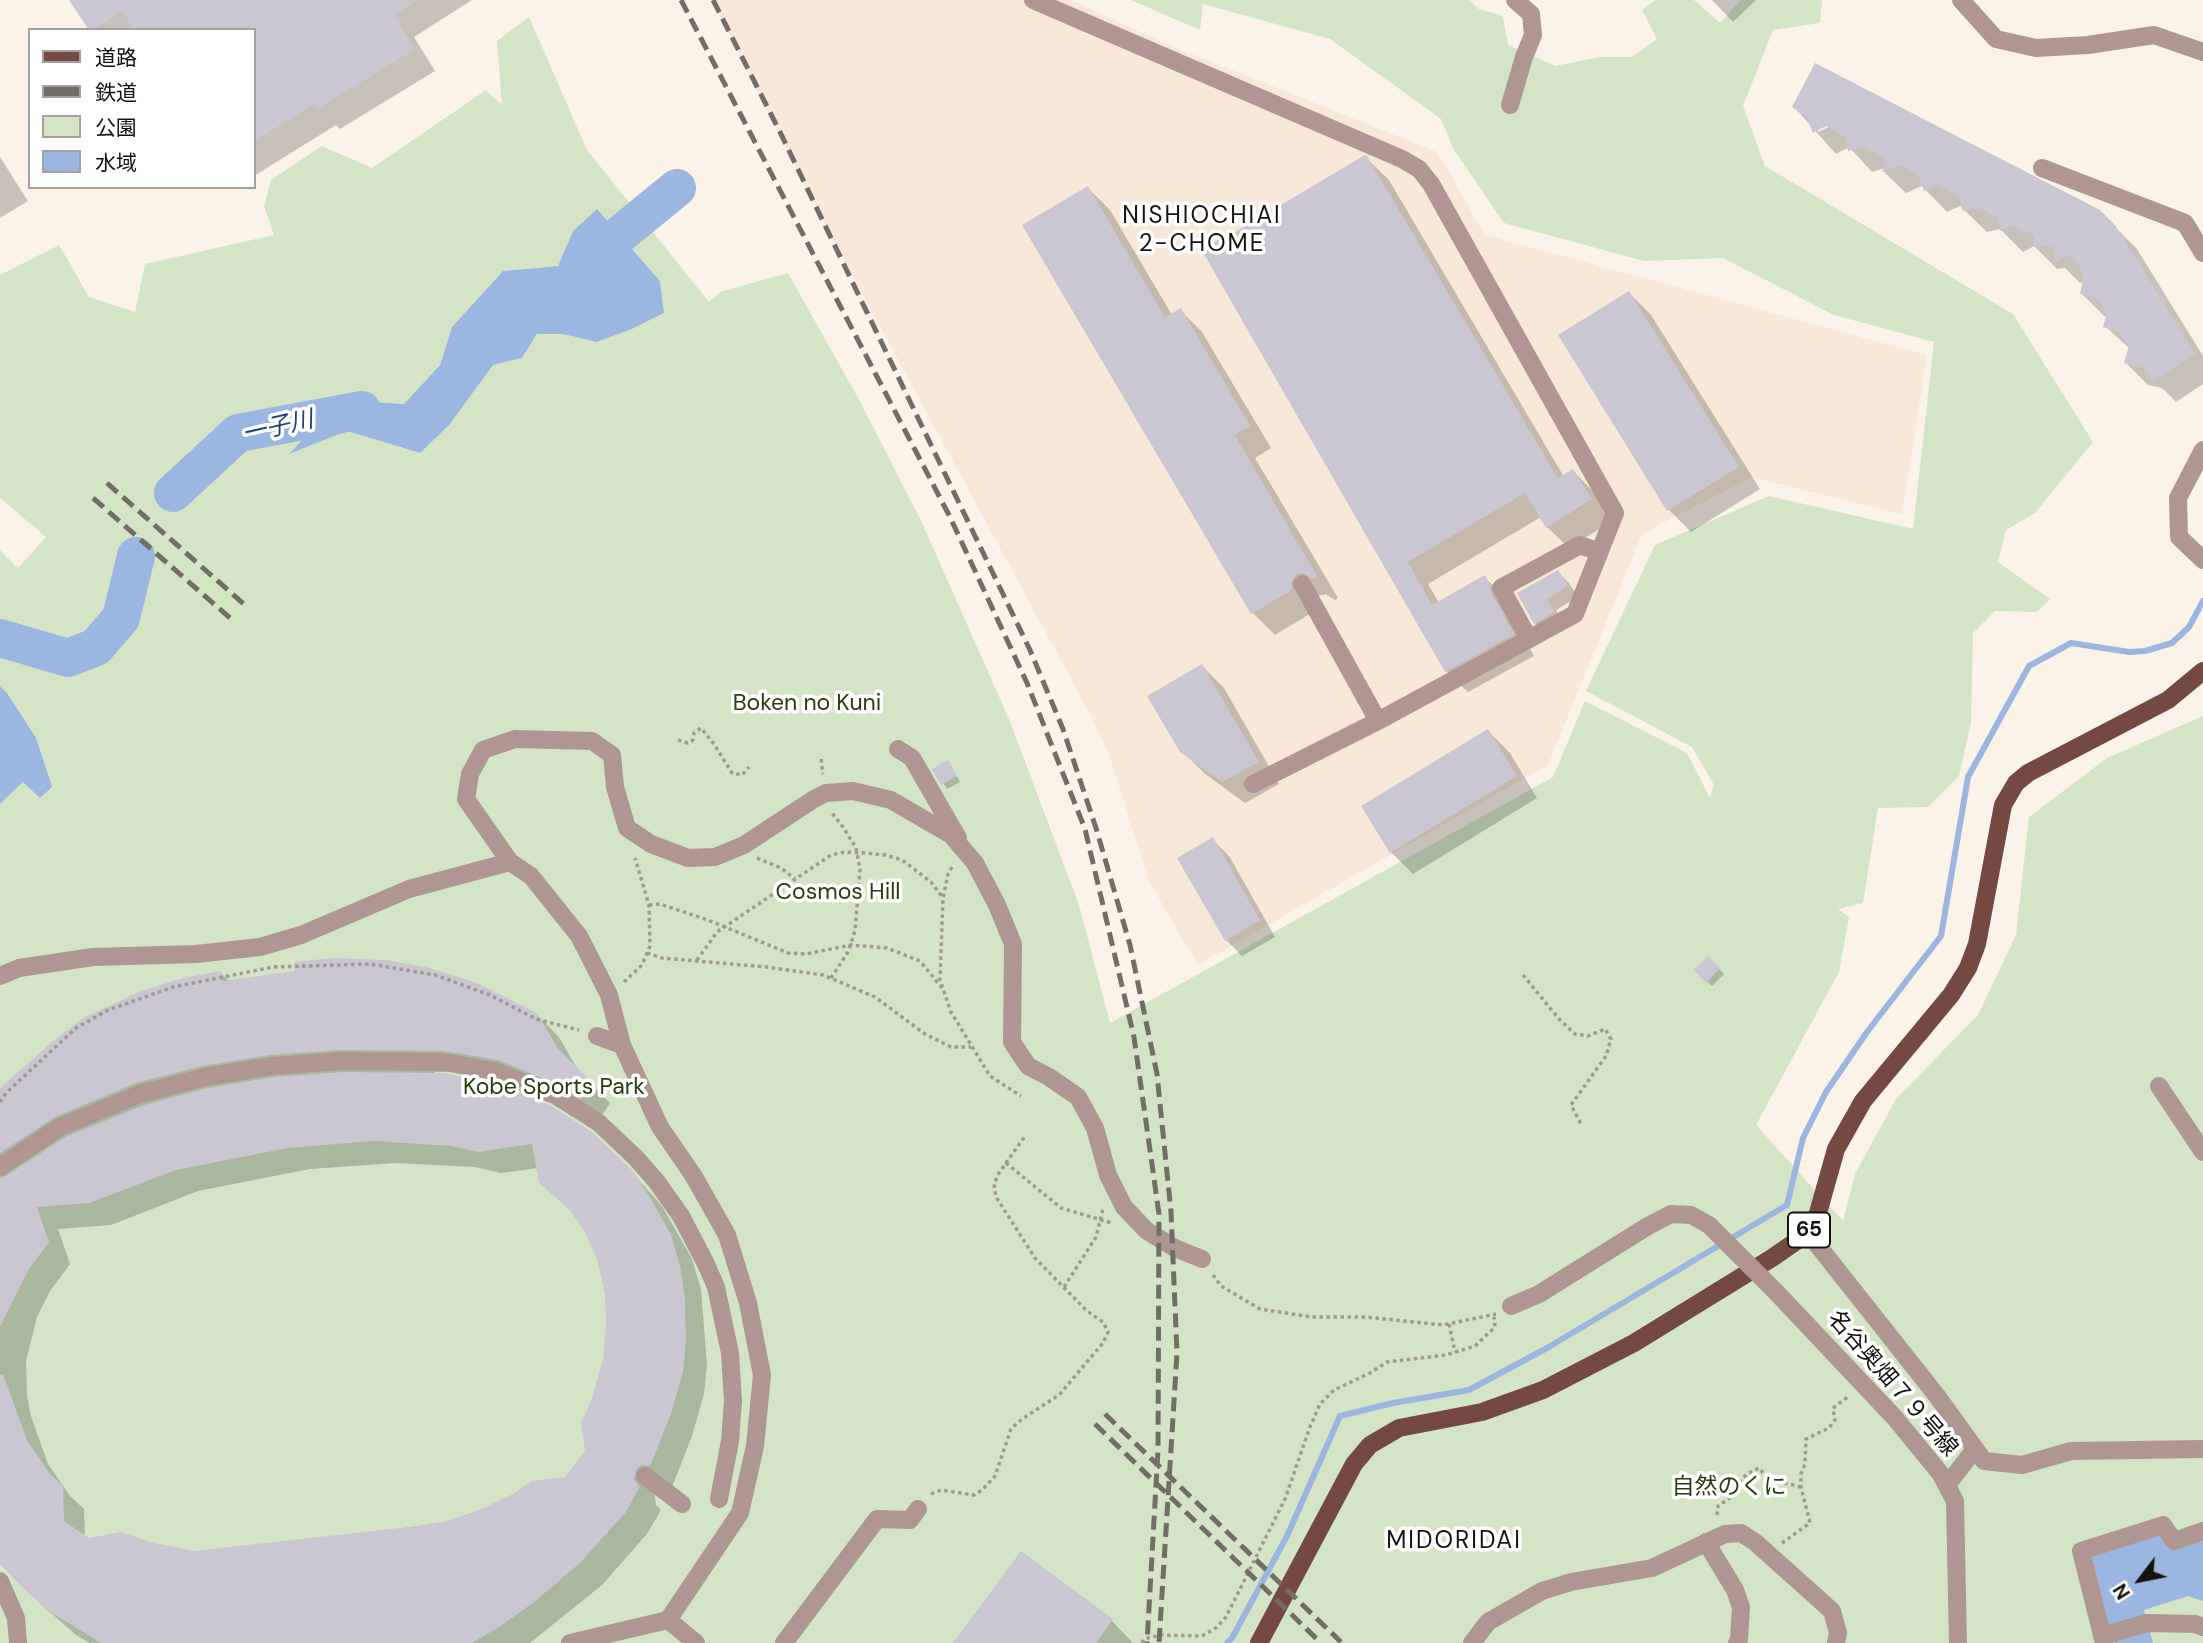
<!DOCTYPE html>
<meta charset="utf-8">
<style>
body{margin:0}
#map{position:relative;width:2203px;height:1643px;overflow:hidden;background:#fbf2e8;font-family:"DM Sans","Noto Sans JP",sans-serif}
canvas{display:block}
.legend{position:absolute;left:28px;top:28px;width:228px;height:161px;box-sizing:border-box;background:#fff;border:2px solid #a2a19f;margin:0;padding:9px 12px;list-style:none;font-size:21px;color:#16130f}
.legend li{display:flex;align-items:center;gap:14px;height:35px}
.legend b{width:35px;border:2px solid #a2a19f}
.north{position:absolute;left:2105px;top:1545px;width:70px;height:70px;-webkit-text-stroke:5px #fff;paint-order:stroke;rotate:238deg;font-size:19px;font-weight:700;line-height:28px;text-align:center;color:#16130f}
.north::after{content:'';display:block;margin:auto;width:24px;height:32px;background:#16130f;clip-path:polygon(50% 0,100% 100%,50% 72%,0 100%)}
</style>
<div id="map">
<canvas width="2203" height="1643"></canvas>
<ul class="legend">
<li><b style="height:9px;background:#734941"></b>道路</li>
<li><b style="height:9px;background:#736d67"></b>鉄道</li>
<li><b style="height:19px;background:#d4e5c6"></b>公園</li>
<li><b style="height:19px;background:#9ab6e1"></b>水域</li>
</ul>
<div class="north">N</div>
</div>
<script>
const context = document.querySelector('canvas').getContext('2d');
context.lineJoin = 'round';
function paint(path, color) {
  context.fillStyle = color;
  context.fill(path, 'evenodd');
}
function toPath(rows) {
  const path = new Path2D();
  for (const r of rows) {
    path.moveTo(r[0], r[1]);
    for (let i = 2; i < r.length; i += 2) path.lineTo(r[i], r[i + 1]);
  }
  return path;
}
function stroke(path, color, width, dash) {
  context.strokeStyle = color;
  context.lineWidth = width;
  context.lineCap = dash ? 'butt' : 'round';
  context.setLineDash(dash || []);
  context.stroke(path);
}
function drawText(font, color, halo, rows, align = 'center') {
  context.font = font + ' "DM Sans","Noto Sans JP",sans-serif';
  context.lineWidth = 7;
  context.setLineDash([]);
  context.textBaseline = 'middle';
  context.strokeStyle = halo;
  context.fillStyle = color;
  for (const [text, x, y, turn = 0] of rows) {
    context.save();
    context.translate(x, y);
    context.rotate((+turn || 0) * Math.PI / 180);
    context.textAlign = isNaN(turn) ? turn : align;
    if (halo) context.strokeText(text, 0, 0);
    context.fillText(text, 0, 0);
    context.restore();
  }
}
const built = toPath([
 [712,0,1071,0,1162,42,1437,152,1485,235,1927,355,1902,514,1752,477,1642,534,1548,765,1198,965,1149,881,1108,751,1090,714,818,212]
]);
const green = toPath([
 [1131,0,1469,0,1479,9,1503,16,1508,45,1555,66,1600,57,1632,57,1657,39,1642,10,1656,0,1694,0,1720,23,1741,0,1822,0,1820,23,1773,30,1743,106,1765,166,2013,314,2093,442,2035,513,2006,530,1998,562,2050,599,2037,612,1995,611,1973,633,1971,723,1959,776,1928,807,1878,808,1863,903,1838,909,1849,917,1839,972,1756,1125,1843,1221,1855,1174,1896,1099,1978,1015,2016,935,2029,817,2107,758,2203,716,2203,1643,0,1643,0,804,23,782,7,693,0,686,0,550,18,568,46,537,0,498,0,275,59,245,89,297,135,312,145,264,274,235,264,206,271,180,322,146,372,168,486,90,502,105,497,41,529,17,587,150,709,302,720,292,788,273,862,405,923,525,1009,719,1079,905,1110,1023,1553,777,1585,701,1687,753,1710,798,1714,785,1692,747,1586,691,1655,545,1769,496,1913,529,1934,342,1834,315,1723,258,1644,261,1504,223,1454,150,1441,119,1330,39,1203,4,1200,30],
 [597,209,660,281,664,313,632,329,597,342,563,334,537,334,522,358,493,365,420,453,347,431,291,453,372,402,404,404,440,365,452,327,503,271,558,266,573,231]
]);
const water = toPath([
 [597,209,660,281,664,313,632,329,597,342,563,334,537,334,522,358,493,365,449,425,420,453,347,431,289,454,332,409,372,402,404,404,440,365,452,327,503,271,558,266,573,231],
 [0,686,7,693,36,738,52,787,40,798,23,782,0,804],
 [2161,1531,2203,1537,2203,1601,2188,1596,2144,1610,2153,1643,2112,1643,2089,1555]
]);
const shadow = toPath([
 [82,0,472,0,414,37,435,71,340,129,336,125,254,176,254,82,257,80,254,75,254,30,91,30],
 [1712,0,1756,0,1733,22],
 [1794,107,2099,211,2137,249,2203,356,2203,384,2176,402,2162,388,2148,385,2126,363,2130,349,2105,326,2108,317,2104,316,2082,294,2084,281,2080,283,2065,268,2057,269,2034,246,2023,252,2000,229,1987,232,1960,206,1947,212,1922,186,1906,193,1884,172,1885,168,1872,172,1849,147,1836,154],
 [1835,124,1818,132,1818,128],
 [0,157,28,201,0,218],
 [1366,158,1389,180,1564,477,1573,471,1595,493,1612,521,1569,548,1547,527,1541,517,1428,584,1439,603,1484,577,1506,598,1512,617,1534,656,1468,692,1446,671,1222,241],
 [1088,188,1110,210,1172,315,1180,310,1202,332,1271,448,1255,458,1338,598,1335,600,1326,594,1318,596,1313,612,1275,635,1253,613,1025,225],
 [1629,293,1651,315,1760,489,1691,532,1669,510,1560,336],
 [1558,572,1569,583,1578,597,1556,610,1564,623,1546,633,1535,623],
 [1202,666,1224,688,1279,784,1245,803,1204,773,1181,750],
 [1488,731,1510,753,1537,798,1413,874,1391,852],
 [952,767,960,782,947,789,934,770],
 [1212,839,1229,856,1275,937,1242,956,1226,940],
 [1708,958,1724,974,1712,986,1696,970],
 [221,973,229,981,536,1014,559,1037,579,1072,610,1103,601,1117,583,1106,467,1072,435,1072,434,1074,627,1167,662,1206,692,1259,701,1289,707,1365,704,1394,692,1436,672,1487,662,1487,655,1496,656,1505,661,1510,647,1534,602,1585,530,1643,90,1643,76,1635,43,1606,0,1561,0,1093],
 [396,1163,475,1167,501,1173,538,1168,541,1182,575,1215,586,1232,599,1258,607,1294,607,1344,587,1451,566,1478,447,1522,322,1540,194,1552,153,1545,89,1540,85,1537,84,1509,70,1496,48,1464,31,1416,27,1396,26,1361,37,1317,50,1291,70,1264,58,1229,111,1225,198,1191,310,1169],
 [1021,1553,1112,1621,1133,1643,955,1643]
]);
const stream = toPath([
 [1227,1643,1232,1638,1287,1536,1340,1416,1393,1403,1469,1390,1547,1348,1787,1205,1803,1138,1826,1092,1867,1032,1941,936,1968,777,2029,666,2071,643,2129,652,2145,651,2172,643,2189,627,2203,601]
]);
const river = toPath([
 [607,245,677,188],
 [173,493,238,433,362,410],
 [0,638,68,658,96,647,121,618,136,556]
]);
const building = toPath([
 [69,0,417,0,394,15,415,49,317,109,315,104,254,141,254,30,134,30,123,11,93,30,89,30],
 [1815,63,2100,210,2115,225,2195,354,2153,381,2144,368,2124,363,2129,346,2120,333,2103,327,2107,313,2098,298,2080,294,2084,275,2072,254,2056,262,2053,246,2034,247,2034,235,2012,225,2000,231,1998,218,1980,208,1963,211,1959,196,1937,185,1924,191,1919,175,1899,165,1882,172,1885,158,1864,147,1848,151,1844,136,1826,126,1813,133,1806,116,1792,107],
 [1365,155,1367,156,1558,478,1573,469,1592,499,1546,528,1525,493,1408,562,1432,605,1485,575,1490,585,1491,593,1514,634,1445,672,1201,249,1221,238,1222,240],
 [1088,186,1165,317,1181,308,1250,426,1235,435,1317,576,1312,579,1303,573,1296,574,1291,583,1292,590,1251,614,1022,225],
 [1629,291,1739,467,1667,511,1558,335],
 [1558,570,1568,586,1547,599,1555,612,1534,624,1517,593],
 [1202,664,1259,762,1222,782,1180,752,1147,696],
 [1488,729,1517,776,1390,853,1361,806],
 [948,760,957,776,941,785,932,769],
 [1213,837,1260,920,1225,941,1177,858],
 [1708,956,1720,968,1706,983,1694,970],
 [332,958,387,960,430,968,477,983,537,1013,559,1050,590,1080,579,1097,559,1085,498,1060,444,1051,342,1050,270,1055,202,1066,136,1083,55,1117,0,1153,0,1088,52,1042,83,1018,141,991,183,978,221,971,222,981,295,971,294,962],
 [343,1072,443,1073,491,1082,550,1105,592,1132,632,1170,651,1199,671,1235,680,1266,685,1299,686,1342,683,1372,671,1414,655,1454,650,1466,641,1465,636,1470,634,1480,640,1486,626,1512,580,1563,533,1603,499,1627,472,1643,101,1643,52,1613,27,1592,0,1564,0,1375,3,1374,27,1440,50,1474,63,1486,64,1521,89,1538,121,1532,154,1543,194,1551,418,1526,447,1521,477,1511,513,1494,532,1481,565,1477,585,1451,581,1423,591,1401,603,1360,606,1325,605,1294,597,1259,585,1232,569,1209,539,1183,532,1144,478,1152,451,1146,373,1141,288,1148,176,1170,89,1203,37,1207,49,1242,29,1269,0,1327,0,1178,6,1176,65,1137,144,1105,207,1088,273,1077],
 [1021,1551,1113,1619,1096,1643,953,1643]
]);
const path = toPath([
 [678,740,688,743,693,740,694,733,701,728,714,744,732,773,742,775,749,767],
 [821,759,823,774],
 [757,858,781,868,795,879],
 [952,867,948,874,943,898,940,980,951,1012,990,1076,1021,1096],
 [649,905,660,904,708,920,788,953,806,954,851,945,887,948,920,961,942,988],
 [647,953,662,958,767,967,823,975,875,997,925,1034,951,1047,971,1047],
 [697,960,717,932,831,855,845,852,866,853,885,855,902,860,931,882,943,898],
 [1523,975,1559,1019,1575,1034,1588,1036,1605,1029,1611,1039,1606,1056,1571,1105,1582,1126],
 [831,978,848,952,855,931,860,869,856,848,843,827,832,813],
 [624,982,642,965,650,946,649,905,635,858],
 [0,1102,6,1093,76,1028,108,1010,173,987,273,967,370,964,435,975,490,995,536,1019,579,1030],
 [1006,1163,1061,1208,1112,1223],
 [1213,1275,1221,1286,1260,1309,1312,1317,1365,1317,1443,1325,1496,1314],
 [1064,1287,1096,1237,1103,1209],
 [1449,1324,1455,1352],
 [931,1494,941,1490,974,1495,982,1490,995,1476,1011,1429,1022,1419,1059,1395,1103,1343,1108,1332,1103,1322,1087,1311,1035,1258,996,1197,994,1184,999,1173,1025,1136],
 [1717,1515,1718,1506,1734,1495,1739,1482,1747,1474,1759,1468,1768,1479,1801,1487],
 [1782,1543,1810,1523,1801,1487,1801,1474,1805,1464,1806,1439,1829,1428,1835,1420,1833,1408,1849,1396],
 [1142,1643,1144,1639,1160,1635,1202,1636,1216,1628,1226,1617,1285,1499,1310,1427,1320,1404,1334,1390,1370,1373,1387,1362,1446,1355,1475,1346,1495,1327,1494,1317]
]);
const minor = toPath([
 [1033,0,1402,159,1419,169,1431,184,1615,513,1575,614,1378,721,1302,584],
 [1961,0,1996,39,2036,48,2088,45,2154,35,2203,52],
 [1510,105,1524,57,1533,35,1531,14,1515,0],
 [2042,168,2185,223,2203,253],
 [2203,450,2178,498,2179,537,2203,560],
 [1529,639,1501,588,1580,545,1599,552],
 [898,749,912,758,958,838],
 [1253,784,1378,721],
 [0,976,19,968,93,957,196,954,260,947,301,935,409,889,510,862],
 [597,1036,622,1045],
 [2159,1086,2203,1152],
 [0,1167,60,1127,140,1094,205,1077,272,1066,343,1061,444,1062,494,1071,555,1095,599,1123,636,1158,657,1182,681,1216,706,1264,716,1287,730,1353,733,1401,730,1441,719,1499],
 [1808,1233,1937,1396,1984,1461,2022,1465,2071,1451,2203,1449],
 [1776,1292,1895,1418,1940,1473,1955,1501,1958,1643],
 [1511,1306,1539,1294,1648,1226,1671,1214,1691,1215,1709,1225],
 [645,1476,682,1504],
 [1947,1485,1975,1449],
 [1706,1542,1735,1590,1741,1607,1739,1640,1737,1643],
 [0,1581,16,1618,18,1643],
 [2102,1636,2147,1623,2195,1624,2203,1627],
 [570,1643,668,1620],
 [696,1643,668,1620,740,1513,755,1446,762,1375,748,1303,727,1235,693,1175,660,1127,622,1045,609,995,579,936,531,876,510,862,466,799,470,774,483,750,515,739,592,741,612,755,615,787,627,828,651,844,688,858,715,857,744,845,814,799,826,793,853,791,891,800,951,835,975,863,997,905,1013,944,1012,1042,1028,1066,1049,1077,1078,1097,1095,1128,1108,1175,1124,1207,1147,1231,1175,1248,1202,1259],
 [784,1643,877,1519,910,1520,918,1509],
 [1472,1643,1488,1622,1542,1591,1571,1582,1652,1568,1725,1534,1741,1533,1755,1542,1832,1611,1838,1633,1836,1643],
 [2104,1643,2081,1551,2163,1525,2174,1541,2203,1531]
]);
const major = toPath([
 [1259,1643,1354,1464,1370,1445,1399,1428,1482,1412,1543,1390,1634,1343,1772,1258,1808,1233,1818,1213,1836,1149,1863,1101,1951,995,1968,968,1977,944,2003,805,2016,783,2028,773,2168,700,2203,671]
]);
const rail = toPath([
 [681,0,950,517,1027,683,1085,829,1134,1037,1159,1214,1158,1450,1147,1643],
 [713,0,779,130,1030,650,1063,729,1096,828,1130,945,1157,1074,1171,1212,1177,1353,1159,1643],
 [107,483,246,606],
 [93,498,230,618],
 [1105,1414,1341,1642],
 [1095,1424,1321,1643]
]);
const minorBridge = toPath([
 [1709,1225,1776,1292]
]);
const shields = [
 [1809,1230,42]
];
const shieldNames = [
 ["65",1809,1230]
];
const parkNames = [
 ["Boken no Kuni",807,704],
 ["Cosmos Hill",838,893],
 ["Kobe Sports Park",554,1088],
 ["自然のくに",1729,1488]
];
const streetNames = [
 ["名谷奥畑７９号線",1892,1384,49]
];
const neighbourhoodNames = [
 ["NISHIOCHIAI",1202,217],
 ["2-CHOME",1202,245],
 ["MIDORIDAI",1454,1542]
];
const waterNames = [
 ["一子川",278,428,-13]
];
paint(built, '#f7e8d8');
paint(green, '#d4e5c6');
paint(water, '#9ab6e1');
paint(shadow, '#0003');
stroke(stream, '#9ab6e1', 6);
stroke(river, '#9ab6e1', 38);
paint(building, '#cac6d2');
stroke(path, '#a09991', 3.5, [3.5, 3.5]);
stroke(minor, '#af9691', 18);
stroke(major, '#734941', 18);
stroke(rail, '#736d67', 5, [14, 7]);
stroke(minorBridge, '#af9691', 18);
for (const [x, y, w] of shields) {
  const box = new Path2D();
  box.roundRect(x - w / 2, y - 17.5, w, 35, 5);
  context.fillStyle = '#fff';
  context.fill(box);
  stroke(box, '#16130f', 2);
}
drawText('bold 21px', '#16130f', null, shieldNames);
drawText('23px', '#273e0b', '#fff', parkNames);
drawText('23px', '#16130f', '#fff', streetNames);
context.letterSpacing = '2px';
drawText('24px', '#16130f', '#fff', neighbourhoodNames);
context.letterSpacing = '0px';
drawText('italic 24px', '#22447a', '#fff', waterNames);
</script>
